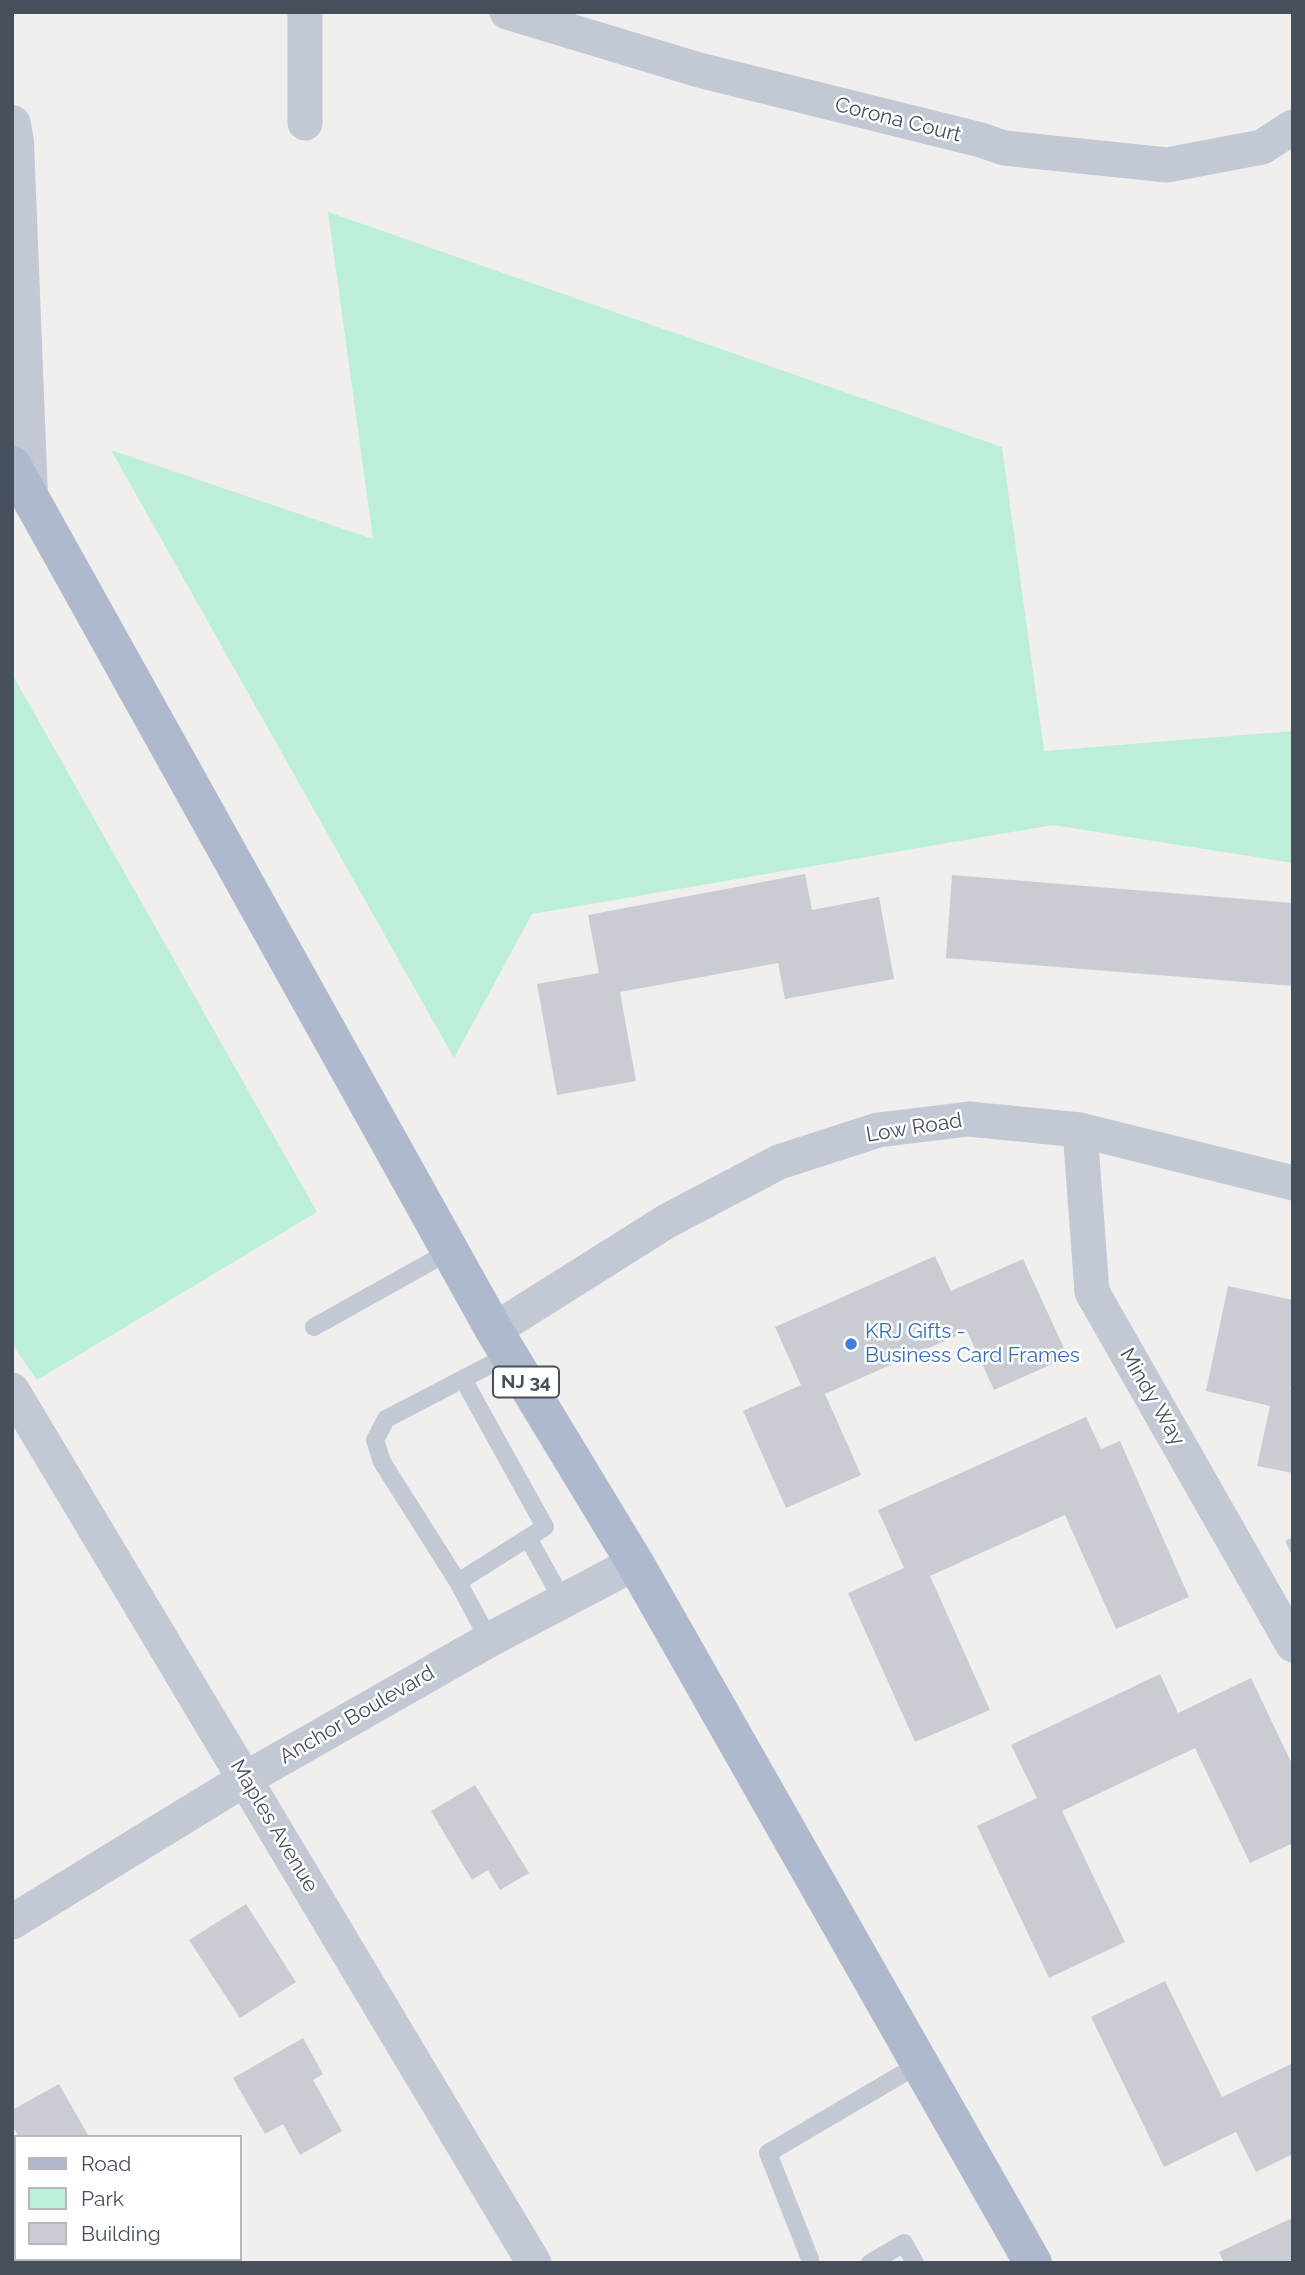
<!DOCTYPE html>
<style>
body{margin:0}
#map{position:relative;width:1305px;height:2275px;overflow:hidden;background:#f1efee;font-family:Raleway,sans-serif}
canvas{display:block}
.frame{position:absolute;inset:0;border:14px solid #464f5c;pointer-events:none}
.legend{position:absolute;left:14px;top:2135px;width:228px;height:126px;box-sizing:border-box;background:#fff;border:2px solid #b5b9be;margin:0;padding:9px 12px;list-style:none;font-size:21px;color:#464f5c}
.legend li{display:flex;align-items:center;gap:14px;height:35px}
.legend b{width:35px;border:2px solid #b5b9be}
</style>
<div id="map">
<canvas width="1305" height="2275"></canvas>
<div class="frame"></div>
<ul class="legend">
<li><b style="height:9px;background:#aeb9ce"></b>Road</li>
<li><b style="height:19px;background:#bcefd7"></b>Park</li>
<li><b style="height:19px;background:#caccd4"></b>Building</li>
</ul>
</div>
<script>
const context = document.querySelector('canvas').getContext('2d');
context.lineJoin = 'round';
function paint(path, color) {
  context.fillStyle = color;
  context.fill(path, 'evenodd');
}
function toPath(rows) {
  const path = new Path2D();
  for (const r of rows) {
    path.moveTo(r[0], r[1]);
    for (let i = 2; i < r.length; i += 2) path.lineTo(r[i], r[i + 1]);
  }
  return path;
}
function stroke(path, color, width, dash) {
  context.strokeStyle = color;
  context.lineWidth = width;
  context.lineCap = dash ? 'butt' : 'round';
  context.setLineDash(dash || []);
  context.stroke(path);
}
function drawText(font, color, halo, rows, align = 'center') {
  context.font = font + ' Raleway,sans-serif';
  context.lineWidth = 5;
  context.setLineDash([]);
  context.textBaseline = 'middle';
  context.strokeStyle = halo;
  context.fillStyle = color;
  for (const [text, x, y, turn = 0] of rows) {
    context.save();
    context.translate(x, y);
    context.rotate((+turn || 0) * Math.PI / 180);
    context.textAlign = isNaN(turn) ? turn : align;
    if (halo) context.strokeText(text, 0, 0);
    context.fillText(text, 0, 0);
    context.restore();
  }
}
const green = toPath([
 [328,212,1002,447,1044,751,1293,731,1293,863,1053,825,532,914,454,1058,111,450,373,539],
 [12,674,317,1212,37,1380,12,1344]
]);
const building = toPath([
 [805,874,812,910,879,897,894,979,785,999,778,963,620,992,636,1081,557,1095,537,984,599,973,588,915],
 [952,875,1293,903,1293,986,946,958],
 [935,1256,951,1291,1023,1259,1068,1357,994,1390,967,1331,825,1394,861,1475,786,1508,743,1411,801,1385,775,1327],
 [1228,1286,1293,1300,1293,1378,1290,1389,1293,1390,1293,1473,1257,1466,1270,1406,1206,1391],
 [1086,1417,1101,1449,1120,1441,1189,1597,1116,1629,1065,1515,930,1576,990,1710,915,1742,848,1593,904,1568,878,1510],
 [1293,1537,1293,1557,1285,1541],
 [1160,1674,1178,1713,1251,1678,1293,1766,1293,1843,1250,1863,1195,1748,1062,1811,1125,1942,1049,1978,977,1826,1037,1798,1011,1745],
 [475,1785,529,1873,500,1890,488,1870,472,1880,431,1811],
 [246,1904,296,1982,240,2018,189,1940],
 [1165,1981,1222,2097,1293,2063,1293,2154,1256,2172,1236,2132,1164,2167,1091,2017],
 [303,2038,323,2074,313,2080,342,2131,300,2155,283,2124,265,2134,233,2078],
 [59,2084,89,2137,19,2137,12,2125,12,2110],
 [1290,2219,1293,2224,1293,2263,1224,2263,1219,2252]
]);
const service = toPath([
 [314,1327,450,1251],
 [528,1538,563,1601],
 [458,1582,545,1527,463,1379],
 [489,1640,458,1582,382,1462,375,1440,386,1419,509,1355],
 [810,2259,768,2153,921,2063],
 [870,2263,904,2243,915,2263]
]);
const minor = toPath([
 [305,12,305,123],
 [507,12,699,70,981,140,1004,148,1167,165,1262,147,1293,127],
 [1080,1130,1092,1292,1293,1645],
 [494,1330,667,1221,779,1162,878,1130,969,1119,1080,1130,1293,1183],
 [12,1390,534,2263],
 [12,1922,245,1779,489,1640,635,1563]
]);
const tertiary = toPath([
 [12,124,15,142,29,496]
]);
const primary = toPath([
 [12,465,494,1330,635,1563,1033,2263]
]);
const markers = [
 [851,1344,7,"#3f7fe0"]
];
const shields = [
 [526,1382,66]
];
const shieldNames = [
 ["NJ 34",526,1382]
];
const streetNames = [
 ["Corona Court",898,120,14],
 ["Low Road",914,1128,-9],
 ["Mindy Way",1152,1397,60],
 ["Anchor Boulevard",357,1715,-30],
 ["Maples Avenue",274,1826,59]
];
const shopNames = [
 ["KRJ Gifts -",865,1332],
 ["Business Card Frames",865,1356]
];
paint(green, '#bcefd7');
paint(building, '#caccd4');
stroke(service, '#c2c8d4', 18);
stroke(minor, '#c2c8d4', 35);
stroke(tertiary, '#c2c8d4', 38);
stroke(primary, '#aeb9ce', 38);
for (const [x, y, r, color] of markers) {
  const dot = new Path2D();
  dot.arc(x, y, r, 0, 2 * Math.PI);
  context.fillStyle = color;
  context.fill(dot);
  stroke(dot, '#fff', 2.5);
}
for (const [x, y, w] of shields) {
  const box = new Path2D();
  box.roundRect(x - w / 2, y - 15.5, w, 31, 5);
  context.fillStyle = '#fff';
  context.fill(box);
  stroke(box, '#464f5c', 2);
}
drawText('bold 19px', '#464f5c', null, shieldNames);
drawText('21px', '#464f5c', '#fff', streetNames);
drawText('21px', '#366cbe', '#fff', shopNames, 'left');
</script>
